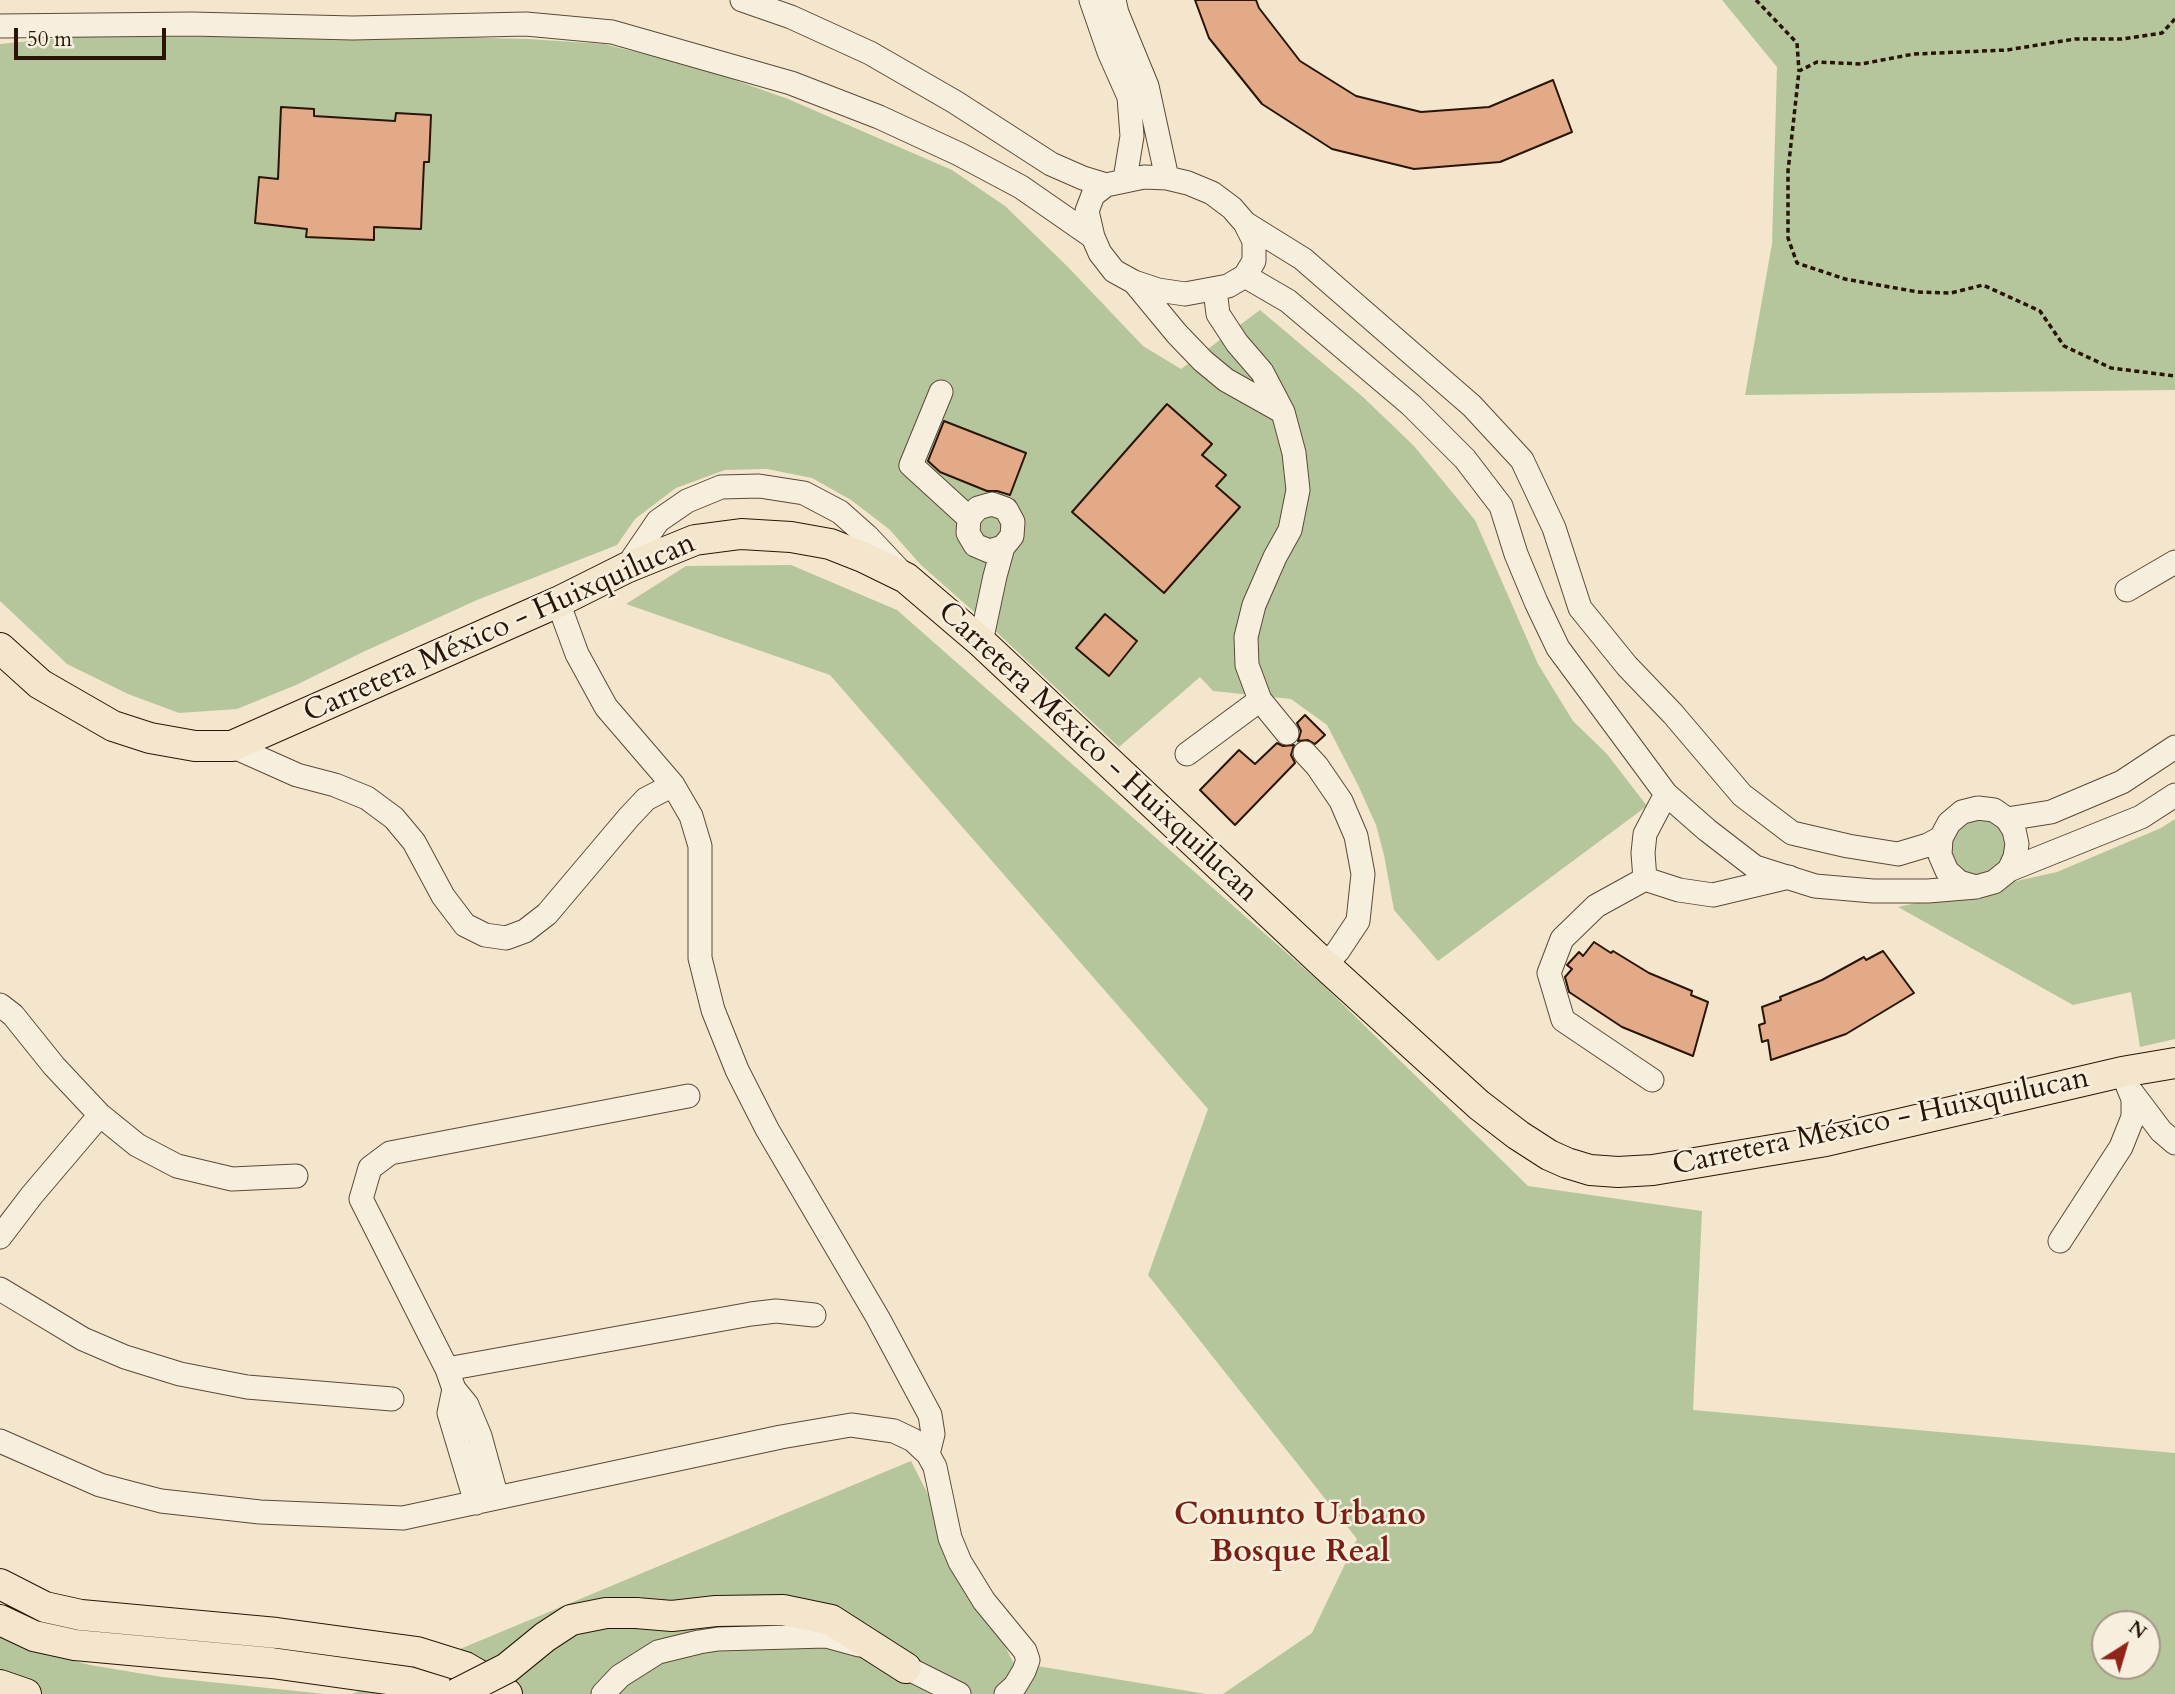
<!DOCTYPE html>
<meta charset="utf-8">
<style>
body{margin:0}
#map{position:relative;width:2175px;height:1694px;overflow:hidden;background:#f3e6cc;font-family:Cardo,serif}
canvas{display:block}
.north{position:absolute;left:2091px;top:1610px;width:70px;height:70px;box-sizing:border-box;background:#f7efde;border:2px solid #a59788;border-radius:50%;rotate:37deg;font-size:19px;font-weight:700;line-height:28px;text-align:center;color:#291407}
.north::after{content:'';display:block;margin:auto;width:24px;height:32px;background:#8f2418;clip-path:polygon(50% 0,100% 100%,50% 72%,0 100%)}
.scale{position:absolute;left:14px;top:28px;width:152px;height:32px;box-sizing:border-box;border:4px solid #291407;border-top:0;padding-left:9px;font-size:21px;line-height:24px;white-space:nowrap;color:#291407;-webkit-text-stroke:5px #f7efde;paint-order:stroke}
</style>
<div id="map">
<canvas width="2175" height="1694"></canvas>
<div class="north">N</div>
<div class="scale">50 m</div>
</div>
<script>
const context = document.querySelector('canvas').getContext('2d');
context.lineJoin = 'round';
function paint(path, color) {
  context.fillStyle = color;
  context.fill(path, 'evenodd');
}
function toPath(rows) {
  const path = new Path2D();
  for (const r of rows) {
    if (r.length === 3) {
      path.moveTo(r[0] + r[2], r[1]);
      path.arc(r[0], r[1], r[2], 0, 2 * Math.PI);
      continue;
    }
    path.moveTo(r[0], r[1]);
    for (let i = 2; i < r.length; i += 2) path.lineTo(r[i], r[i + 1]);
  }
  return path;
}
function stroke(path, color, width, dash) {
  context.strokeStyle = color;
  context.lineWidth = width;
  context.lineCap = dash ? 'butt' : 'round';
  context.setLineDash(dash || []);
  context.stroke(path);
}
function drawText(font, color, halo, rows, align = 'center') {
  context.font = font + ' Cardo,serif';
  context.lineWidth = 5;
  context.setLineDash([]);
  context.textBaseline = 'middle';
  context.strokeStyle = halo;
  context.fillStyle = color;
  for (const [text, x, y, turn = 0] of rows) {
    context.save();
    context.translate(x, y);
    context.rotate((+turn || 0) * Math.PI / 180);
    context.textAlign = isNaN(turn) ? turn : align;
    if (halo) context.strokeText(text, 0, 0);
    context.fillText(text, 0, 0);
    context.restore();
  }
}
const green = toPath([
 [1722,0,2175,0,2175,390,1745,395,1772,244,1777,67],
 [69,37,453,37,529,39,604,44,704,69,788,99,952,170,1005,206,1067,266,1143,346,1181,369,1260,310,1363,397,1414,446,1475,520,1538,664,1573,721,1607,754,1647,806,1438,961,1394,910,1384,855,1376,825,1358,785,1327,725,1291,699,1213,691,1200,677,1119,747,990,626,921,565,889,529,851,500,812,478,767,469,725,470,676,488,635,519,617,545,477,600,363,652,296,685,237,709,179,713,128,694,67,664,0,601,0,44],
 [791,565,897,610,1322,984,1528,1186,1702,1211,1693,1410,2175,1453,2175,1694,1223,1694,1312,1633,1357,1539,1148,1275,1208,1109,830,675,626,604,686,566],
 [2105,1624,2147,1624,2147,1666,2105,1666],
 [1978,847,29],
 [2175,819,2175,1039,2140,1047,2131,992,2073,1005,1898,907,2057,872,2161,828],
 [911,1461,1013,1662,1206,1694,352,1694],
 [0,1636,27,1648,90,1665,162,1677,325,1694,0,1694]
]);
const building = toPath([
 [1195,0,1256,0,1259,8,1300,61,1356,96,1421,112,1489,107,1553,80,1572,132,1500,162,1414,169,1332,149,1262,104,1209,38,1195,0],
 [281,107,314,109,314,116,395,121,396,113,431,115,429,162,424,162,421,229,374,227,374,240,306,237,307,229,255,223,259,177,278,179,281,107],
 [1167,404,1212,444,1202,455,1226,475,1216,486,1240,507,1164,593,1072,512,1167,404],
 [944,421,1026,453,1010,495,997,491,987,491,940,472,928,461,944,421],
 [1105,614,1137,641,1109,676,1076,648,1105,614],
 [1305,715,1325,735,1315,744,1308,740,1298,741,1301,731,1297,723,1305,715],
 [1277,743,1283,746,1294,745,1291,755,1295,763,1235,825,1200,790,1239,750,1255,764,1277,743],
 [1594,942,1611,953,1613,951,1649,973,1692,991,1691,995,1708,1002,1693,1056,1622,1027,1569,992,1565,977,1572,969,1567,965,1579,952,1583,956,1594,942],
 [1883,951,1914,993,1846,1034,1771,1060,1768,1040,1762,1042,1759,1025,1765,1023,1762,1007,1781,1000,1780,997,1822,980,1864,957,1866,960,1883,951]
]);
const path = toPath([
 [1756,0,1797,43,1799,71],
 [2175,19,2162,33,2122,39,2075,39,2007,50,1914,54,1861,64,1817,62,1799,71,1788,171,1788,238,1797,263,1845,279,1918,292,1951,293,1983,285,2040,311,2064,346,2111,368,2175,376]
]);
const minor = toPath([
 [742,0,791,17,870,53,955,102,1051,164,1083,178,1106,185],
 [1091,0,1109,52,1129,97,1132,136,1125,179],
 [1114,0,1117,13,1147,86,1167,178],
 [0,26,192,24,353,28,526,24,612,32,791,83,879,117,959,154,1021,187,1093,237],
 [1144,177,1167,178,1188,183,1212,193,1232,208,1245,223,1254,241,1254,261,1245,276,1228,286,1185,294,1158,290,1134,282,1114,271,1100,253,1093,237,1087,211,1093,195,1106,185,1144,177],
 [1245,223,1303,259,1472,406,1522,460,1554,528,1580,608,1627,666,1673,714,1742,795,1792,833,1848,846,1898,854,1928,845,1941,838],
 [1245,276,1288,301,1411,405,1465,459,1501,506,1516,554,1536,602,1558,648,1666,794,1707,830,1755,867,1815,886,1873,891,1928,891,1976,887],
 [1134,282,1177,334,1203,361,1226,380,1283,412],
 [1215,290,1218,314,1237,343,1262,372,1283,412,1294,453,1298,490,1290,530,1275,557,1254,605,1246,637,1247,665,1260,700,1287,733],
 [941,392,911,465,969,518],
 [626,568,658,521,687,501,721,487,759,486,804,493,840,512,867,536,899,570],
 [2127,590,2175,562],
 [558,602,577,654,606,707,673,785,691,816,700,846,700,958,713,1010,737,1070,767,1129,878,1318,930,1415,933,1434,928,1454],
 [981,642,995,576,1003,547,1012,536,1013,522,1006,509,992,504,978,508,969,518,968,533,975,545,989,551,1003,547],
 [232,746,297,775,335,785,367,798,394,818,414,842,443,896,465,925,485,935,506,938,525,931,547,914,629,817,646,799,673,785],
 [1305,753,1317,766,1341,801,1356,836,1363,874,1358,921,1338,951,1325,965],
 [1187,754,1260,700],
 [1978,808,1994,810,2007,819,2014,830,2017,844,2015,857,2009,870,1994,882,1976,887,1959,882,1947,871,1940,855,1941,838,1949,823,1962,812,1978,808],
 [2007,819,2051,812,2122,782,2175,747],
 [2009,870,2141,817,2175,795],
 [1645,879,1643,853,1645,834,1666,794],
 [0,1005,13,1015,54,1066,100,1115],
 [1652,1080,1563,1020,1549,973,1562,939,1596,906,1645,879,1679,890,1713,895,1789,877],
 [2130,1090,2161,1131,2175,1143],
 [0,1237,32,1195,100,1115,137,1145,177,1166,232,1179,296,1176],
 [2060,1241,2121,1147,2133,1117,2133,1099,2122,1072],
 [0,1289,83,1339,125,1357,180,1374,247,1387,392,1399],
 [447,1369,751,1314,776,1311,814,1315],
 [454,1389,449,1413,476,1503],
 [0,1441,100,1485,161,1501,260,1512,403,1518,781,1437,851,1425,894,1431,913,1440,928,1454,935,1467,950,1538,960,1562,984,1601,1025,1651,1028,1660,1024,1671,1015,1686,1006,1694],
 [497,1498,480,1436,467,1405,454,1389,447,1369,361,1199,370,1168,390,1153,688,1096],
 [893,1661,959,1694],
 [603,1694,620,1676,658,1652,699,1642,718,1639,826,1636,859,1645]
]);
const major = toPath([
 [0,648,40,684,113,726,150,738,195,746,232,746,558,602,626,568,695,540,741,534,791,537,830,544,863,557,906,578,981,642,1325,965,1479,1105,1518,1135,1549,1155,1567,1163,1590,1170,1618,1172,1653,1170,1826,1141,2122,1072,2175,1063],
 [0,1584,45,1607,81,1615,277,1633,417,1652,465,1667,498,1686,507,1694],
 [636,1613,672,1616,716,1611,783,1610,831,1620,906,1668],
 [0,1620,34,1636,75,1645,272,1663,409,1682,448,1694],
 [0,1685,26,1694]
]);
const majorBridge = toPath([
 [456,1694,507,1668,545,1637,571,1620,606,1613,636,1613]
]);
const streetNames = [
 ["Carretera México - Huixquilucan",500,629,-24],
 ["Carretera México - Huixquilucan",1097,753,43],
 ["Carretera México - Huixquilucan",1881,1123,-12]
];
const neighbourhoodNames = [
 ["Conunto Urbano",1300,1517],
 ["Bosque Real",1300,1554]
];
paint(green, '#b5c69c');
paint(building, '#e2aa87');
stroke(building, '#291407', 2);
stroke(minor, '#5c4838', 25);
stroke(major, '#291407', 32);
stroke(path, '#291407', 3.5, [5, 3.5]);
stroke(minor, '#f7efde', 23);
stroke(major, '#f3e6cc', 30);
stroke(majorBridge, '#291407', 32, []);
stroke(majorBridge, '#f3e6cc', 30);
drawText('30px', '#291407', '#f7efde', streetNames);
drawText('bold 32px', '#7a1f14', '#f7efde', neighbourhoodNames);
</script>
